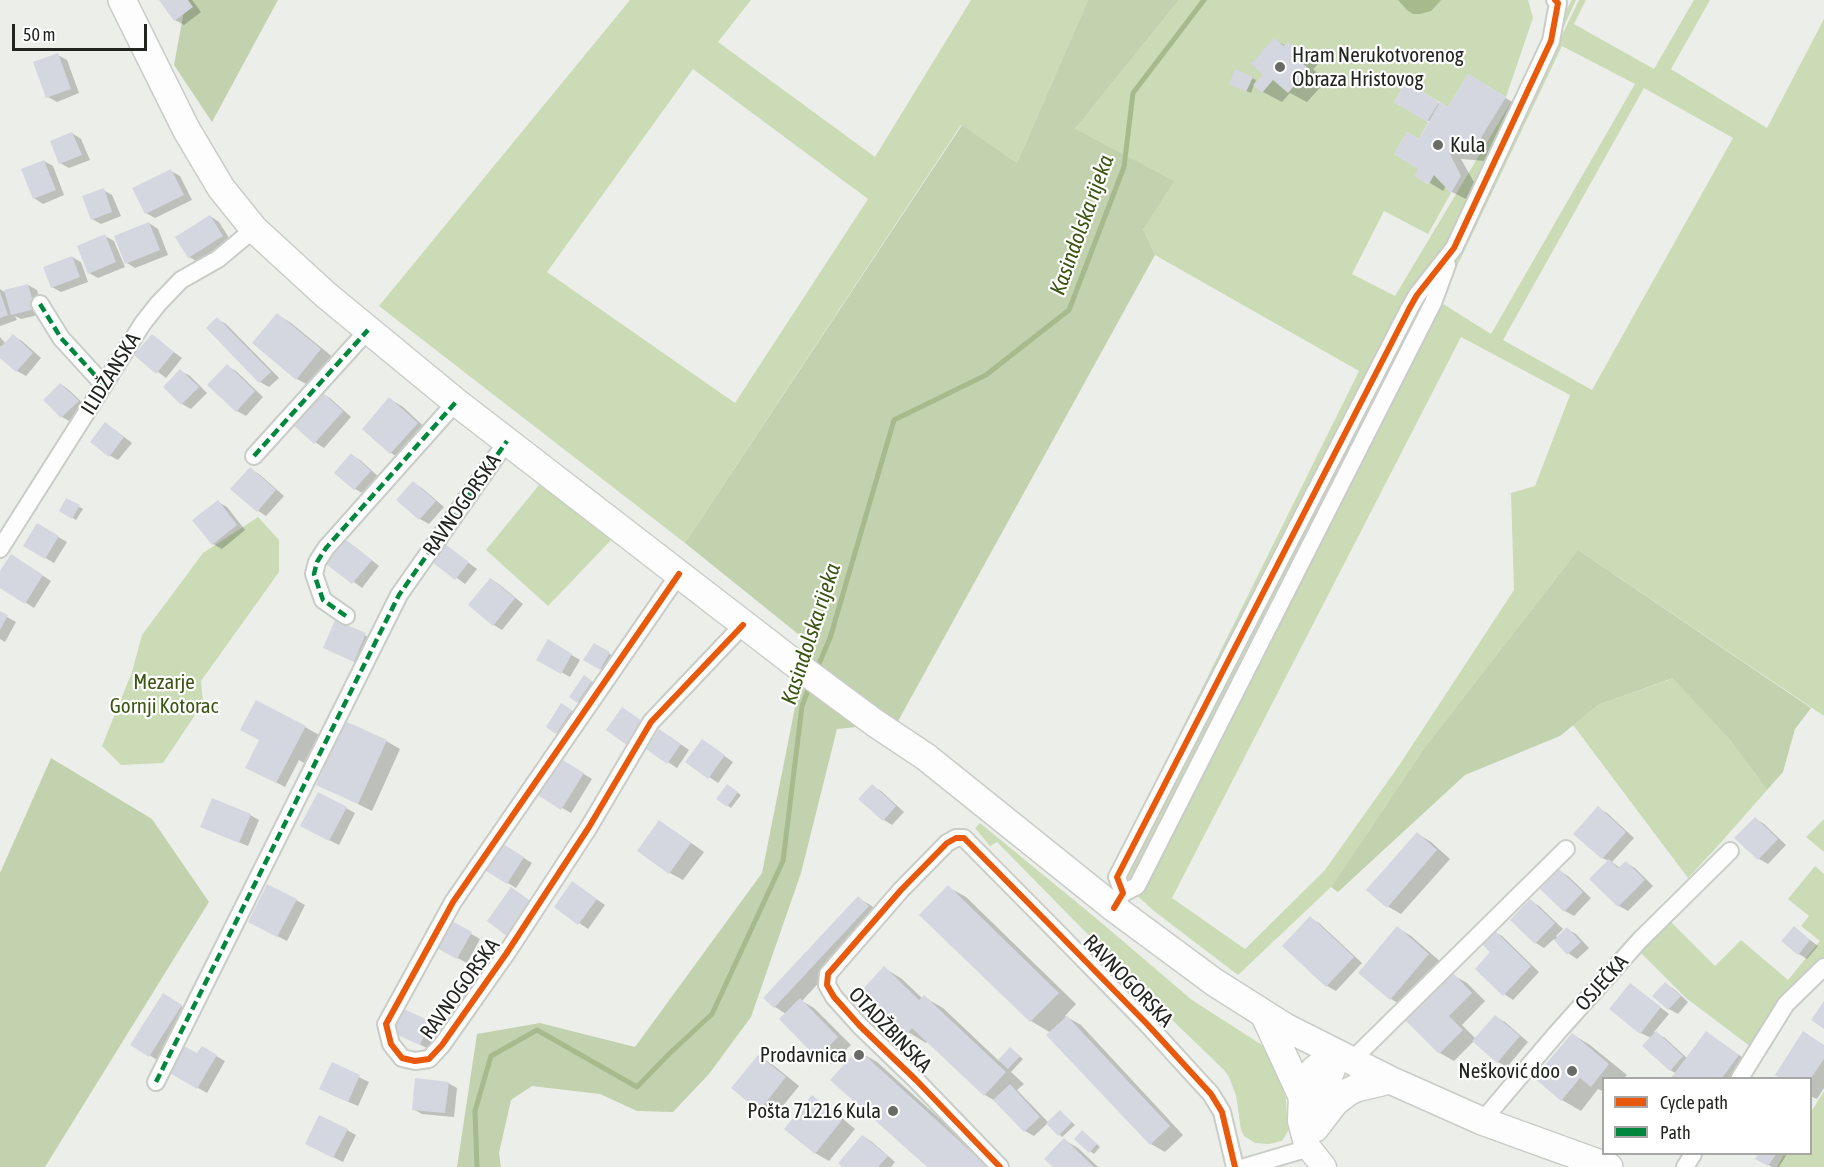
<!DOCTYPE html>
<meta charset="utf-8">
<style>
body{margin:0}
#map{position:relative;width:1824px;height:1167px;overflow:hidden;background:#ecefe9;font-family:"Asap Condensed",sans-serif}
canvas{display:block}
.legend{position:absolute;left:1602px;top:1077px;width:210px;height:78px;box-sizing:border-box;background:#fff;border:2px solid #a7a7a6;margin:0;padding:8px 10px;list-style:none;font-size:18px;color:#222420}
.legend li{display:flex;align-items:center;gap:12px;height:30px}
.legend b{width:30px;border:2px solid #a7a7a6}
.scale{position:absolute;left:12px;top:24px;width:135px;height:27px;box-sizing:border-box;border:3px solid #222420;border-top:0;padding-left:8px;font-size:18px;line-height:21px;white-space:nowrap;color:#222420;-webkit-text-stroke:4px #fff;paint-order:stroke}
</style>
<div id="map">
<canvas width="1824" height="1167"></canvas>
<ul class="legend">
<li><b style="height:8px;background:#e8590c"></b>Cycle path</li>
<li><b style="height:8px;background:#00873e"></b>Path</li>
</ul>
<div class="scale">50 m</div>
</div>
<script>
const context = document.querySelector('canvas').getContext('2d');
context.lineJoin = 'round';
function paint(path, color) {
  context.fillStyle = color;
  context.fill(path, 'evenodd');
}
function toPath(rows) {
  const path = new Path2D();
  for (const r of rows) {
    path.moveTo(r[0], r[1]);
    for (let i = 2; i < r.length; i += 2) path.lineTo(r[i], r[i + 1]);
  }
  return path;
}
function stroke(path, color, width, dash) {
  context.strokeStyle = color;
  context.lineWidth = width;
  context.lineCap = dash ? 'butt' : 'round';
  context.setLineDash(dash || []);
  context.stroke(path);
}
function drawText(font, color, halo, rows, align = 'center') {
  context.font = font + ' "Asap Condensed",sans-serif';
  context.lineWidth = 4.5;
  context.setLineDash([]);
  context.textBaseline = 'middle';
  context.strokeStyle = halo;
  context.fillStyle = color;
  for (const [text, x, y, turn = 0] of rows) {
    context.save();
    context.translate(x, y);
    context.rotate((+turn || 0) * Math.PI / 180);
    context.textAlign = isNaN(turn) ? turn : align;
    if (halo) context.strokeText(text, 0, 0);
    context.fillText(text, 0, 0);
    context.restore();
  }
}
const green = toPath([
 [630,0,751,0,718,42,875,157,971,0,1088,0,1017,163,961,125,685,543,379,306],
 [693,69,868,199,735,403,547,272],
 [1179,0,1528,0,1533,18,1506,97,1468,74,1448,107,1406,82,1394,102,1428,122,1419,139,1407,132,1394,154,1419,169,1415,176,1428,184,1434,175,1451,193,1428,234,1384,211,1352,274,1395,296,1572,0,1576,0,1521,119,1579,0,1586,0,1574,24,1654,69,1694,0,1710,0,1671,69,1767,128,1824,19,1824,716,1578,550,1425,747,1331,887,1238,975,1154,911,1111,872,1359,371,1155,255,1143,229,1075,129],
 [1562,46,1635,84,1491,334,1440,302],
 [1644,88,1733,138,1592,390,1503,340],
 [1461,337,1570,395,1535,486,1511,493,1514,590,1400,764,1325,870,1245,949,1172,898],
 [539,485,613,538,548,606,486,550],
 [258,517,279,540,279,572,201,681,203,703,163,763,121,765,102,746,132,672,142,635,203,553],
 [1674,678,1730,740,1767,790,1716,848,1688,878,1573,725,1598,705],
 [1824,819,1824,852,1806,837],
 [980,823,1097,919,1192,1000,1262,1045,1271,1055,1285,1087,1288,1131,1282,1141,1269,1144,1255,1143,1244,1136,1241,1130,1236,1095,1229,1077,1224,1070,1169,1017,997,842,990,846,975,828],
 [1815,866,1824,874,1824,960,1751,1047,1686,998,1639,951,1671,922,1715,966,1741,940,1788,980,1820,941,1801,926,1809,916,1788,899],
 [1824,1091,1824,1167,1777,1167,1784,1154,1810,1154,1811,1112]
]);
const forest = toPath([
 [186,0,278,0,212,122,174,65],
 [1088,0,1179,0,1075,129,1174,181,1143,229,1155,255,897,723,837,729,801,873,751,1017,709,1074,673,1112,637,1111,600,1094,532,1086,511,1100,499,1153,501,1167,457,1167,477,1034,540,1023,635,1047,762,873,808,642,685,543,962,125,1017,163],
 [1578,550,1811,708,1795,729,1783,772,1767,790,1730,740,1673,678,1598,705,1560,736,1465,775,1338,892,1331,887,1425,747],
 [51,758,152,819,209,902,45,1167,0,1167,0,873]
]);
const water = toPath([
 [1398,0,1441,0,1431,11,1420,14,1413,14,1407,10]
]);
const shadow = toPath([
 [161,0,192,0,201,12,184,25,175,20],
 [1275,40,1286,46,1288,44,1307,54,1318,64,1313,69,1326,81,1307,102,1290,93,1282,102,1263,92,1265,75],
 [58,55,67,60,79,93,57,102,48,97],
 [1252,78,1256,80,1251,93,1234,86],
 [1407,84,1448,109,1482,84,1519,106,1485,161,1461,159,1475,184,1466,199,1452,192,1446,186,1443,191,1417,175,1421,168,1419,141,1430,122,1396,102],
 [72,133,81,139,90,160,69,168,60,163],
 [44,161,53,166,64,195,43,204,34,198],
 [171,171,180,176,192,200,155,218,146,213],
 [103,190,112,195,121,216,101,224,92,219],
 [210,216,219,222,231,241,198,262,189,257],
 [149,223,158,229,168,255,135,268,127,263],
 [105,236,114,241,125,267,98,278,89,273],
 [72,257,81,262,88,282,61,292,52,287],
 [28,285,37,290,43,314,21,319,15,316,17,320,0,326,0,289,4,292],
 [278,315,291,323,334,358,310,386,297,379],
 [217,319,226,324,279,378,269,387,260,382,208,328],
 [13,336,22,341,41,358,26,376,17,371,0,356,0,351,3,345,0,347,0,337,6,344],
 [152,336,182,358,166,378,136,355],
 [227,366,236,371,263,397,246,416,237,411],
 [181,371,190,376,207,393,191,409,182,404,165,387],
 [61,384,69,390,87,407,71,422,62,417],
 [321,393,330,398,351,417,324,448,315,442,294,424],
 [390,399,403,407,430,432,404,461,391,453],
 [114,429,132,443,118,460,109,455],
 [351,455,360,460,379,477,364,494,355,489],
 [250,469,259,474,284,496,266,516,257,510],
 [413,483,422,488,444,507,429,524,420,519,398,500],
 [67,500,83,509,76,520,61,511],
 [218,502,227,507,245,530,222,549,213,544],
 [38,525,67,542,54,563,25,546],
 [354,546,379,566,362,588,328,563],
 [446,546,477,569,465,584,434,561],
 [20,561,51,581,34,608,0,586,0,574],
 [491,579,500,585,523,604,502,630,494,625],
 [0,613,16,622,5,642,0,639],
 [336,622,375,640,363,666,333,652],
 [548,641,580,660,570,677,538,659],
 [594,645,618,659,609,674,585,660],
 [584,677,595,684,582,704,571,697],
 [561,705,575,713,561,735,548,726],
 [305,727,319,735,304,763,299,760,285,787,256,772],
 [669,736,689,750,677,768,648,749],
 [386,741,400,749,372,811,318,784],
 [703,741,733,762,718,783,687,762],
 [559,759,592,779,571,813,538,794],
 [872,786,881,791,904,812,892,825,884,820],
 [731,788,741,795,731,808,728,806],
 [346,808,355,813,339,845,311,831],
 [1598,808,1607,813,1634,838,1612,862,1620,868,1626,863,1635,868,1653,886,1628,911,1619,906,1592,879,1609,861,1602,858],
 [250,815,259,820,248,846,211,831],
 [1755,818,1764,824,1786,845,1768,864,1759,859],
 [673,830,704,852,683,880,670,873],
 [1418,834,1431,842,1450,859,1401,914,1387,906],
 [501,844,532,863,516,888,485,869],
 [1560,871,1568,876,1591,898,1574,916,1565,911],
 [948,887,966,897,1076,1004,1065,1016,1081,1025,1183,1135,1165,1152,1151,1144,1049,1035,1051,1033,1031,1021,921,915],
 [581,888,605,905,588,929,556,907],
 [858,898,872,906,881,915,802,1001,814,1008,851,1045,831,1064,818,1056,786,1014,775,1007,765,998],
 [296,900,305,905,287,941,259,927],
 [1531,901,1539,906,1563,929,1556,936,1558,938,1567,929,1576,934,1589,948,1577,959,1568,953,1554,939,1544,948,1536,943],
 [1310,918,1319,923,1362,963,1336,991,1327,986],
 [449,921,480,939,467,963,435,946],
 [1398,928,1411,936,1442,963,1405,1007,1391,999],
 [1794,928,1818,946,1807,959,1799,954],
 [1493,931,1502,936,1539,972,1513,1000,1504,994,1493,952],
 [884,968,902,979,923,999,924,997,943,1008,999,1061,1011,1049,1014,1051,1023,1059,1011,1072,1024,1084,1017,1090,1048,1122,1060,1111,1075,1125,1062,1137,1048,1123,1034,1136,1025,1131,997,1102,985,1095,928,1041,926,1043,908,1032],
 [1453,975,1467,983,1485,1001,1462,1025,1476,1039,1496,1017,1505,1022,1528,1042,1507,1067,1498,1062,1474,1041,1454,1061,1440,1053,1407,1020],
 [1665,984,1674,989,1688,1002,1678,1014,1669,1009],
 [1631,985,1669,1014,1654,1032,1665,1038,1688,1059,1707,1033,1752,1064,1741,1078,1673,1078,1677,1074,1670,1070,1651,1038,1641,1033],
 [172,1000,190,1012,159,1061,132,1045],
 [405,1011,438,1027,429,1049,404,1037],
 [1572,1034,1590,1045,1627,1075,1624,1078,1604,1078,1604,1092,1598,1089,1581,1111,1562,1100,1536,1078],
 [1824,1046,1824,1088,1817,1099,1810,1096,1810,1078,1783,1078,1777,1075],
 [202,1048,225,1061,207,1093,170,1072,198,1055],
 [858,1051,877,1062,993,1167,929,1167],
 [759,1056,772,1064,799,1086,773,1118,759,1110],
 [332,1064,369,1082,358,1106,330,1094],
 [448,1083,457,1088,454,1117,422,1114,413,1109],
 [812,1097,826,1105,855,1129,829,1161,815,1153],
 [347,1130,356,1135,343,1162,315,1148],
 [1086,1134,1100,1147,1094,1154,1090,1151],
 [863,1136,872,1142,895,1162,891,1167,844,1167],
 [1064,1140,1078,1148,1098,1167,1055,1167],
 [1759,1154,1787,1154,1779,1167,1772,1167,1757,1158]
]);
const stream = toPath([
 [816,671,830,638,894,420,986,375,1069,310,1124,167,1133,93,1204,0],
 [477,1167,475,1111,491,1056,537,1030,637,1087,669,1054,712,1014,783,861,802,706,810,685]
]);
const building = toPath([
 [159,0,188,0,193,7,174,21],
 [1274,38,1284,46,1288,42,1300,52,1295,57,1309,69,1288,93,1273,80,1262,93,1253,85,1263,75,1251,64],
 [58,53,71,89,46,98,33,62],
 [1235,69,1253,77,1246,92,1229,84],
 [1468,74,1506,97,1471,154,1449,152,1461,176,1451,193,1434,175,1429,184,1414,176,1419,169,1394,154,1407,132,1419,139,1440,102,1448,107],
 [1406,82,1439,102,1427,122,1394,102],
 [72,132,82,155,59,164,50,141],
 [44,160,56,190,33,199,21,169],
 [171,169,184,195,145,214,132,188],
 [104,188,112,212,91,220,82,196],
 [210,215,223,236,188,258,175,237],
 [149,222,160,250,125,264,114,236],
 [105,234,116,262,88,274,77,246],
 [72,256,80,277,51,288,43,267],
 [28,284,35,309,11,315,4,290],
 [0,292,8,315,0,318],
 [277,313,321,349,296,380,252,343],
 [217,317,271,372,259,383,206,328],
 [13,334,33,353,16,372,0,358,0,348],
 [152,334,174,352,156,374,134,355],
 [227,364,255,391,236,412,207,385],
 [180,369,199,387,181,405,163,387],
 [60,383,79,401,61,418,43,400],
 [321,391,343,411,314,444,292,424],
 [389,397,418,423,390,454,362,429],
 [105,422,124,437,109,457,90,442],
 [351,453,371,471,354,490,334,473],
 [250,467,276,490,257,512,230,489],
 [413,481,436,501,419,520,396,500],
 [66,498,80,505,72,519,59,511],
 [218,500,237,525,212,545,192,520],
 [37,523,59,536,45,559,23,546],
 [345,539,372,560,352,584,326,564],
 [445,544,469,562,455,580,432,562],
 [11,554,43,575,25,604,0,588,0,571],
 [490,578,515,598,493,626,468,605],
 [0,611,8,615,0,630],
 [335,620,366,633,354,662,323,648],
 [548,639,572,654,561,674,536,660],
 [594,643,610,652,600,670,583,660],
 [584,675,592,681,577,703,569,697],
 [256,700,306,726,276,783,245,768,259,740,240,730],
 [561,703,572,710,556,734,546,727],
 [622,707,645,723,628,746,606,730],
 [345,721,387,740,358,804,316,785],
 [659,729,681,744,667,764,646,749],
 [702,739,725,755,708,779,685,762],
 [558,757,584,773,561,810,536,794],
 [727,784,738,792,727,807,716,799],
 [872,784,896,806,883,821,858,799],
 [318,792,347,807,329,841,300,826],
 [212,798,251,814,239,843,200,827],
 [1598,806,1626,832,1602,859,1573,834],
 [1755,817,1778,839,1758,860,1734,838],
 [659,820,691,843,669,874,637,851],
 [1417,832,1437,850,1387,908,1366,890],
 [500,842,524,857,507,884,483,869],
 [1609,859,1618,868,1626,861,1645,880,1618,907,1589,879],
 [1559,869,1583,892,1564,912,1540,889],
 [572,881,597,899,578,925,554,907],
 [267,884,297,899,277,937,248,922],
 [948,885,1059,993,1030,1022,919,915],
 [511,887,532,902,508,937,487,921],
 [858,896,869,906,774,1008,763,998],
 [1530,899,1555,923,1535,944,1510,920],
 [1310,916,1354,957,1326,987,1282,946],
 [448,919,472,932,457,959,433,946],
 [1397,926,1429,954,1390,1000,1358,973],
 [1794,926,1810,940,1798,955,1781,941],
 [1567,927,1581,942,1567,955,1554,940],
 [1493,929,1531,966,1503,996,1475,969,1490,952,1480,942],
 [884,966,919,1000,924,995,1006,1072,984,1096,912,1028,907,1034,861,991],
 [1453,973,1472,993,1449,1016,1463,1030,1439,1054,1405,1020],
 [1665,982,1681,996,1668,1010,1652,996],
 [1630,983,1661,1007,1640,1034,1609,1009],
 [163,993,182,1005,149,1057,130,1045],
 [800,998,838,1037,817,1058,779,1019],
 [1824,1001,1824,1029,1811,1020],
 [404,1009,430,1021,420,1045,393,1033],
 [1495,1015,1520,1036,1497,1063,1472,1041],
 [1067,1016,1170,1126,1150,1145,1046,1035],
 [1656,1031,1683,1056,1670,1071,1642,1046],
 [1706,1031,1739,1055,1722,1078,1671,1078],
 [1803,1031,1824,1045,1824,1059,1811,1078,1780,1078,1775,1075],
 [1572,1033,1609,1064,1591,1087,1580,1078,1561,1101,1534,1078],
 [184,1046,197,1053,202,1046,217,1055,197,1089,168,1072],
 [1010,1047,1020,1056,1008,1069,998,1060],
 [858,1049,988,1167,927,1167,830,1080],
 [758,1055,786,1077,759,1111,731,1088],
 [332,1062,360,1075,348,1102,319,1089],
 [415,1078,449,1082,445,1113,412,1110],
 [1010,1084,1040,1117,1024,1132,993,1100],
 [812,1095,842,1120,815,1154,784,1129],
 [1060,1110,1072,1122,1058,1136,1046,1123],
 [319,1115,348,1129,333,1158,305,1144],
 [1082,1130,1097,1144,1089,1153,1074,1139],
 [862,1135,888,1156,878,1167,842,1167,838,1163],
 [1064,1138,1094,1167,1053,1167,1044,1159],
 [1758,1154,1776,1154,1768,1166,1755,1159]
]);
const minor = toPath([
 [40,304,61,338,104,385],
 [254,456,368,330],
 [0,549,143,323,158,304,181,280,218,259,254,229],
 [679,574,453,902,386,1024,391,1044,402,1058,415,1061,429,1059,442,1045,506,954,589,827,651,722,743,625],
 [346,616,323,600,314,574,317,562,326,548,456,402],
 [1123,893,1137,886,1433,303,1447,265],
 [1114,908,1123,893,1117,877,1409,309,1417,295,1454,248,1551,41,1558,3,1555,0],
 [1351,1061,1566,849],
 [1740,1078,1786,1004,1824,967],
 [156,1082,399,595,507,441],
 [1482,1121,1556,1034,1640,940,1730,851],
 [1000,1167,916,1080,860,1026,834,997,827,985,828,974,901,890,947,843,956,838,964,838,1054,929,1147,1024,1211,1094,1222,1112,1235,1167],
 [1245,1167,1309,1148],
 [1685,1167,1693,1154]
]);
const secondary = toPath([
 [1316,1124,1328,1083,1338,1055],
 [1324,1167,1309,1148,1305,1140,1300,1121,1301,1094,1307,1076,1313,1069,1322,1062,1338,1055]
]);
const primary = toPath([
 [122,0,186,129,221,188,254,229,326,295,456,402,798,666,875,723,926,757,1114,908,1214,982,1285,1027,1390,1080,1482,1121,1609,1167],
 [1264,1014,1301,1094],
 [1315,1128,1335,1102,1348,1092,1356,1088,1390,1080]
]);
const quiet = toPath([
 [40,304,61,338,104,385],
 [254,456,368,330],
 [346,616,323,600,314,574,317,562,326,548,456,402],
 [156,1082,399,595,507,441]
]);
const cycleway = toPath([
 [679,574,453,902,386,1024,391,1044,402,1058,415,1061,429,1059,442,1045,506,954,589,827,651,722,743,625],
 [1114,908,1123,893,1117,877,1409,309,1417,295,1454,248,1551,41,1558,3,1555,0],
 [1000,1167,916,1080,860,1026,834,997,827,985,828,974,901,890,947,843,956,838,964,838,1054,929,1147,1024,1211,1094,1222,1112,1235,1167]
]);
const markers = [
 [1280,67,6,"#696b66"],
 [1438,145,6,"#696b66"],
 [859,1055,6,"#696b66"],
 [1572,1071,6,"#696b66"],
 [893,1111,6,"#696b66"]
];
const poiNames = [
 ["Hram Nerukotvorenog",1292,55,"left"],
 ["Obraza Hristovog",1292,79,"left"],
 ["Kula",1450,145,"left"],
 ["Prodavnica",847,1055],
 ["Nešković doo",1560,1071],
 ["Pošta 71216 Kula",881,1111]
];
const streetNames = [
 ["ILIDŽANSKA",111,374,-58],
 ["RAVNOGORSKA",462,505,-55],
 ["RAVNOGORSKA",1128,981,46],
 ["OSJEČKA",1602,983,-48],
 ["RAVNOGORSKA",460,989,-54],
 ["OTADŽBINSKA",890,1030,46]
];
const parkNames = [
 ["Mezarje",164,682],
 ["Gornji Kotorac",164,706]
];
const waterNames = [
 ["Kasindolska rijeka",1082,225,-70],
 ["Kasindolska rijeka",811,634,-72]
];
paint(green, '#cadbb6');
paint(forest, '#c2d2ae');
paint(water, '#a6ba8e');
paint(shadow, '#0003');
stroke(stream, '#a6ba8e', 5);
paint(building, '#d4d6e0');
stroke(minor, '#c9ccc7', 20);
stroke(secondary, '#c9ccc7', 27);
stroke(primary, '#c9ccc7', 30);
stroke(minor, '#fcfdfc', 16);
stroke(secondary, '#fcfdfc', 24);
stroke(primary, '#fcfdfc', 27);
stroke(quiet, '#00873e', 4.5, [9, 4.5]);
stroke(cycleway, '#e8590c', 6);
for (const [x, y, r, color] of markers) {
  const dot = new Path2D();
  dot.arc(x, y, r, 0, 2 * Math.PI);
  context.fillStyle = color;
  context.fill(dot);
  stroke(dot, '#fff', 2);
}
drawText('21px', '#222420', '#fff', poiNames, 'right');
drawText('21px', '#222420', '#fff', streetNames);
drawText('21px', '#3b5512', '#fff', parkNames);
drawText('italic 22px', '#3b5412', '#fff', waterNames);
</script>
